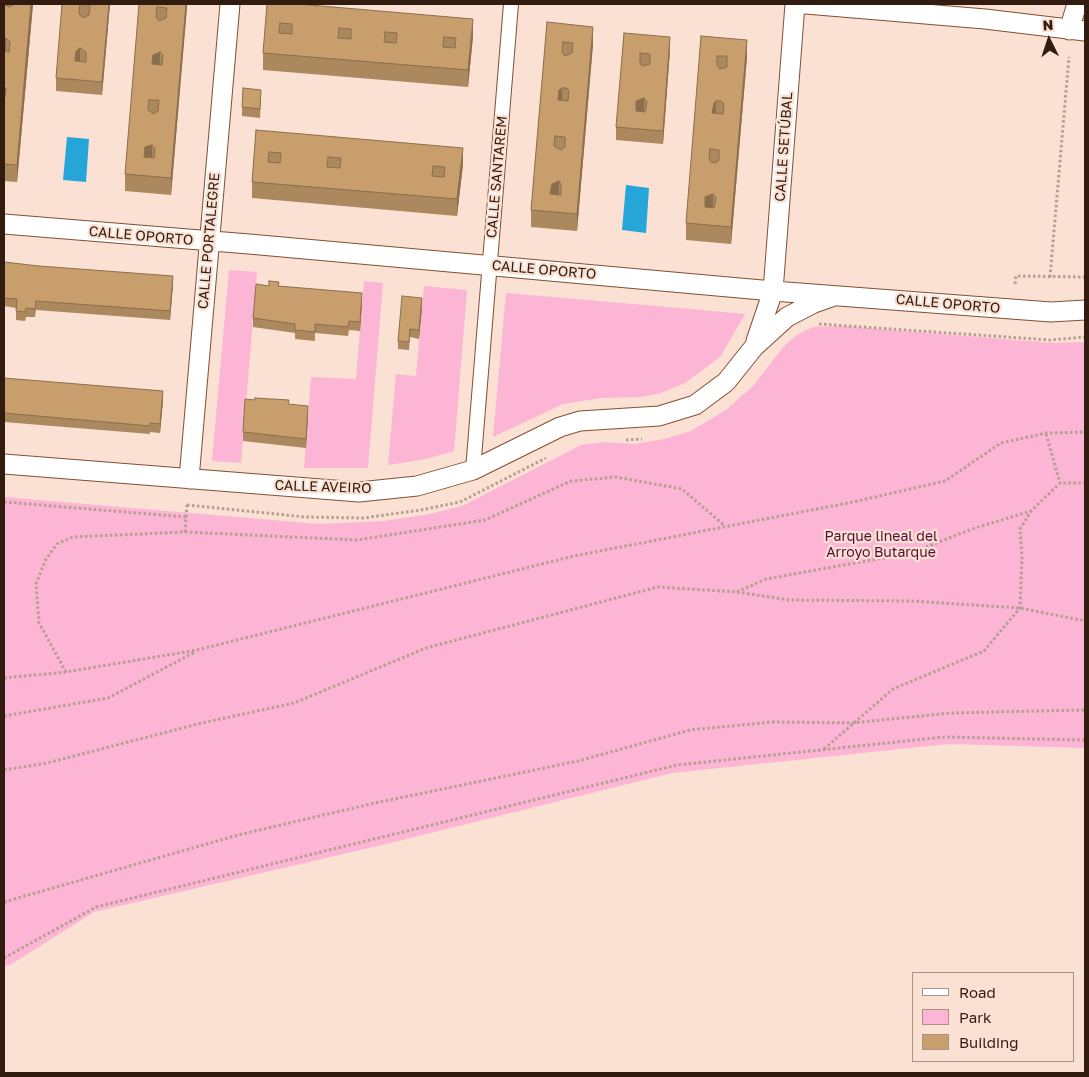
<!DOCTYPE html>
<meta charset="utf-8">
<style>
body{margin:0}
#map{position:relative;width:1089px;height:1077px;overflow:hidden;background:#fae1d3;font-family:"Golos Text",sans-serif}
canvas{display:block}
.frame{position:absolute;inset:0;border:5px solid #321c0f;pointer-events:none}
.legend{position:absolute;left:912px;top:972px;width:162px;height:90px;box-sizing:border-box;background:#fae1d3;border:1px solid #aa9285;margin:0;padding:6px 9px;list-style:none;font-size:15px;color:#321c0f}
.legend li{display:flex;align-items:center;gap:10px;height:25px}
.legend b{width:25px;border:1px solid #aa9285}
.north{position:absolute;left:1024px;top:15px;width:50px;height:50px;-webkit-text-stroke:4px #fae1d3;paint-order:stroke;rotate:356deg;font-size:14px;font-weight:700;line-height:20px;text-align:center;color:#321c0f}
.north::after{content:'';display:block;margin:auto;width:18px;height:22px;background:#321c0f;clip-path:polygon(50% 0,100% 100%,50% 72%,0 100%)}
</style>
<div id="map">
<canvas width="1089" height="1077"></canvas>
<div class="frame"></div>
<ul class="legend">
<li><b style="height:6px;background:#fff"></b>Road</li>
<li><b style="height:14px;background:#fcb5d4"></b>Park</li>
<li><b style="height:14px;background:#c79e6c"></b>Building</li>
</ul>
<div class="north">N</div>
</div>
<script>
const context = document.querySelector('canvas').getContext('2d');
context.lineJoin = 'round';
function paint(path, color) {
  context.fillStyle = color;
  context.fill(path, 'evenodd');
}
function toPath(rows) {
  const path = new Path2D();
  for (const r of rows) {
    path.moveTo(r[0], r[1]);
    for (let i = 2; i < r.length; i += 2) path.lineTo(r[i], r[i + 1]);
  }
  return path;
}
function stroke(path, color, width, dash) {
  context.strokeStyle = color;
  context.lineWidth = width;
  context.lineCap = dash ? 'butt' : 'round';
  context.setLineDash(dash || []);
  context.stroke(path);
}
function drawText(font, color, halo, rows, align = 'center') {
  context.font = font + ' "Golos Text",sans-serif';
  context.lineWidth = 4.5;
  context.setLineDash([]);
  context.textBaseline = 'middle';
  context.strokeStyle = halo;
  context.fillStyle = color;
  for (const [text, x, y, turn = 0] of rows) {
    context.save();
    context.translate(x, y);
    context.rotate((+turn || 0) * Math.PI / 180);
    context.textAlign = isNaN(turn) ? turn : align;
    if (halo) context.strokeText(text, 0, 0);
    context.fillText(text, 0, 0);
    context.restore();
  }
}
const green = toPath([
 [229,270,257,272,241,463,212,461],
 [364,281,383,283,368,468,304,468,311,377,356,379],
 [424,286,467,290,454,451,422,460,388,465,396,374,416,376],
 [506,293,691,309,745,314,720,357,685,383,661,393,641,397,601,398,563,404,493,437],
 [842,326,1052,343,1085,342,1085,748,948,744,672,773,386,844,94,912,10,965,4,966,4,497,319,524,384,521,430,514,462,506,581,445,604,442,634,444,664,439,691,431,726,410,754,385,784,346,797,335,813,327]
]);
const water = toPath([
 [67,137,89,139,86,182,63,180],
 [626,185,649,188,646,233,622,230]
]);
const path = toPath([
 [1050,277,1069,57],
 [1015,284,1016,276,1085,277],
 [819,324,1050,340,1085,337],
 [1046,434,1060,483],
 [626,440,642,439],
 [4,502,186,517],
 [187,505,305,517,363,518,421,510,460,502,546,458],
 [185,532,357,540,485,520,571,481,616,477,682,489,725,526],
 [737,592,766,579,911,553,972,529,1031,511],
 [66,672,39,623,36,584,46,559,57,544,73,537,185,532,187,504],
 [4,678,66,672,197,650,574,556,853,502,945,481,1001,443,1046,433,1085,432],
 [4,716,108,698,195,652],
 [824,749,893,689,984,651,1020,608,1022,557,1020,529,1031,511,1060,483,1085,483],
 [4,770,47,763,202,723,294,703,426,648,658,587,737,592,789,600,912,601,1020,608,1085,621],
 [4,902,238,835,375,803,578,761,690,730,772,722,853,723,951,713,1085,710],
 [4,958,96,907,677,765,944,737,1085,740]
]);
const pedestrian = toPath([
 [473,470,511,4]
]);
const minor = toPath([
 [806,4,985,19,1085,31],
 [1069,30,1077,4],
 [4,224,249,244,773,291,1051,312,1085,310],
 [756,341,773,291,795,4],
 [4,464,359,492,417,486,473,470,560,427,580,421,659,416,695,405,726,382,754,347,787,317,814,303,831,297],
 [189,479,230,4]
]);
const wall = toPath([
 [4,4,33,4,17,182,4,181],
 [62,4,110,4,102,95,56,91,56,78],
 [139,4,187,4,171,195,125,191,125,174],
 [267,4,473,36,468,87,263,70,263,53],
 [547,22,593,44,577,231,531,227,531,210],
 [624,33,670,50,663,144,616,140,616,127],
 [701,36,747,57,731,244,686,240,686,223],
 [261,99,260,118,242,116,242,107],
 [256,130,463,164,457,216,252,198,252,182],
 [4,262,173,284,170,320,36,310,35,317,26,317,25,321,16,320,16,308,4,306],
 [269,286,279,286,362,302,360,331,349,330,348,336,315,333,315,341,295,339,295,333,253,327,253,318],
 [422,307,419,339,410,337,409,350,398,349,398,341],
 [4,378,163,400,160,433,150,432,150,434,4,422],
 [289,404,308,414,306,448,243,441,243,432]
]);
const shadedWall = toPath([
 [31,4,33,4,17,182,17,165],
 [109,4,110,4,102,95,102,82],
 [186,4,187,4,187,8,171,195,171,178],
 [473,19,473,36,468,87,468,70],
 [593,27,593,44,577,231,577,214],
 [670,37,670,50,663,144,663,131],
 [6,38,6,55,4,56,4,39],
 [747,40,747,57,731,244,731,227],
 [80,48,80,61,75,61,76,51],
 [160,52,160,69,152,64,153,55],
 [562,88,562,104,558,100,559,90],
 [644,98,644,111,636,114,636,124,636,101],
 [716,101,716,118,712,113,714,103],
 [152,145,152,162,144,157,145,147],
 [463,148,463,164,457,216,457,199],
 [559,181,559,198,550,194,552,184],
 [713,194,713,211,705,207,705,197],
 [173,276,173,284,170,320,170,311],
 [362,293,362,302,360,331,360,322],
 [422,298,422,307,419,339,419,330],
 [163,391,163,400,160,433,160,424],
 [308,406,308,414,306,448,306,439]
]);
const building = toPath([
 [4,4,9,7,13,5,13,4,31,4,17,165,4,164,4,98,5,97,6,88,4,88,4,51,9,52,10,42,6,38,4,39,4,4],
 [62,4,109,4,102,82,56,78,62,4],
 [80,4,90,5,89,15,83,18,79,14,80,4],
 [80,48,86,52,86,62,75,61,76,51,80,48],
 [139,4,186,4,171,178,125,174,139,4],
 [157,7,167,8,166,18,159,21,156,17,157,7],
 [160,52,163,55,162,65,152,64,153,55,160,52],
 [149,100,159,100,158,111,154,114,148,110,149,100],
 [152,145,155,148,154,158,144,157,145,147,152,145],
 [267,4,298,4,473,19,468,70,263,53,267,4],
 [280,23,292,24,292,34,279,33,280,23],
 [339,28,351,29,351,39,338,38,339,28],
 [385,32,397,33,396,43,384,42,385,32],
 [444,37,456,38,455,48,443,47,444,37],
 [547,22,593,27,577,214,531,210,547,22],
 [563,42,573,43,572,53,565,56,562,52,563,42],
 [562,88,567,88,569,91,568,101,558,100,559,90,562,88],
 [555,136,565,137,565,147,561,150,554,146,555,136],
 [559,181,561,185,561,195,550,194,552,184,559,181],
 [624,33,670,37,663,131,616,127,624,33],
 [640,53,650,54,650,64,642,66,640,63,640,53],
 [644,98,647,102,645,112,636,111,636,101,644,98],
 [701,36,747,40,731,227,686,223,701,36],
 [717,56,727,56,727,67,720,69,717,65,717,56],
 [716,101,721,101,724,104,723,114,712,113,714,103,716,101],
 [710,149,719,150,719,160,716,163,711,162,709,159,710,149],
 [713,194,716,198,714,208,705,207,705,197,713,194],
 [243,88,261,90,260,109,242,107,243,88],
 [256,130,463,148,457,199,252,182,256,130],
 [269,152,281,153,280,163,268,162,269,152],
 [328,157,341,158,340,168,327,167,328,157],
 [433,166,445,167,444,177,432,176,433,166],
 [4,262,39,266,173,276,170,311,36,301,35,309,26,308,25,312,16,311,17,299,4,298,4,262],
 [269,281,279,282,278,286,362,293,360,322,349,321,348,327,315,324,315,332,295,330,295,324,253,318,256,284,269,286,269,281],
 [402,296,422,298,419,330,410,329,409,342,398,341,402,296],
 [4,378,163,391,160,424,150,423,150,426,4,413,4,378],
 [255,398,289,400,288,404,308,406,306,439,243,432,245,399,255,400,255,398]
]);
const streetNames = [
 ["CALLE SETÚBAL",784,147,-86],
 ["CALLE SANTAREM",497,177,-85],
 ["CALLE OPORTO",141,236,5],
 ["CALLE PORTALEGRE",209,241,-85],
 ["CALLE OPORTO",544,270,5],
 ["CALLE OPORTO",948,304,5],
 ["CALLE AVEIRO",323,487,2]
];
const parkNames = [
 ["Parque lineal del",881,537],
 ["Arroyo Butarque",881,553]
];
paint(green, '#fcb5d4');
paint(water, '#25a5d8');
stroke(pedestrian, '#835031', 16);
stroke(minor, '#835031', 21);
stroke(path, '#b69e90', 3, [2.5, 2.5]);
stroke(pedestrian, '#fff', 14);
stroke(minor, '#fff', 19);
paint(wall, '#ab885d');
paint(shadedWall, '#8b6f4c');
paint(building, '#c79e6c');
stroke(building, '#8b6f4c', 1);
drawText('14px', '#321c0f', '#fae1d3', streetNames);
drawText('14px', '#560b37', '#fae1d3', parkNames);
</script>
